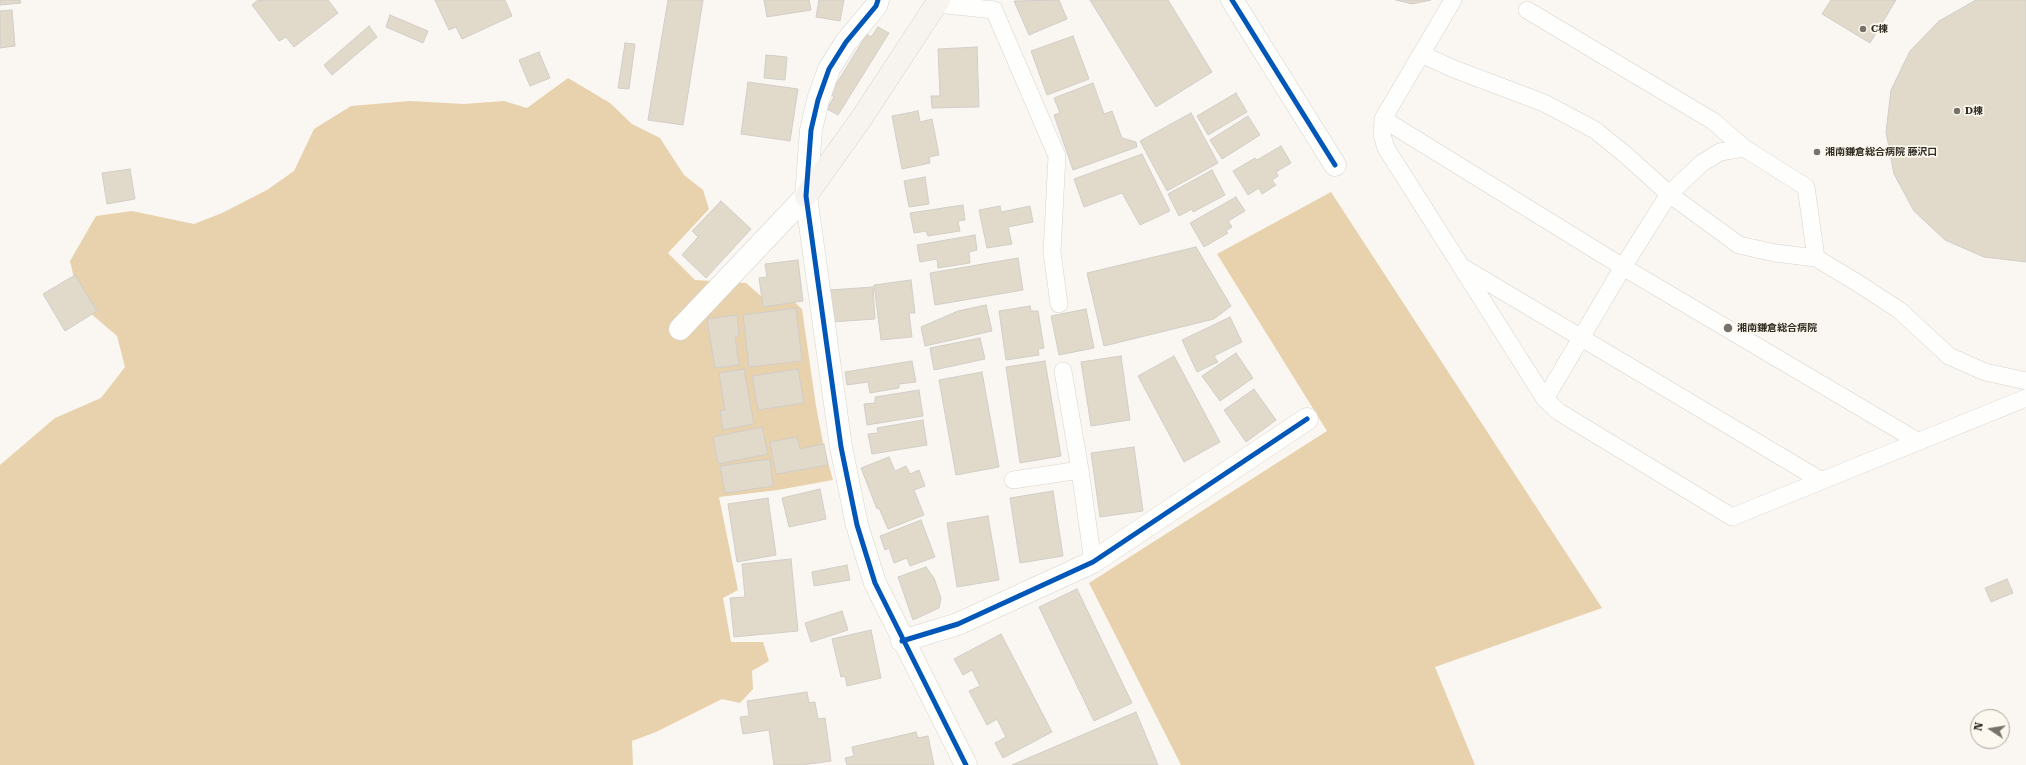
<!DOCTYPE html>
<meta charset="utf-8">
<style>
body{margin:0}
#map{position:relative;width:2026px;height:765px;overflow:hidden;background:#faf7f2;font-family:"Roboto Serif",serif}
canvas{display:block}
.north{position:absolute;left:1970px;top:709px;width:40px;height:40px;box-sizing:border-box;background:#fdf8ef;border:1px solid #aba69d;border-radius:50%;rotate:282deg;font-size:11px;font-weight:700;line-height:16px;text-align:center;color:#2f2b22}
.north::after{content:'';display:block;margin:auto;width:14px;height:18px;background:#76726b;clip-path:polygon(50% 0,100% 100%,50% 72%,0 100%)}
</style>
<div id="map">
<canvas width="2026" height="765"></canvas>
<div class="north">N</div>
</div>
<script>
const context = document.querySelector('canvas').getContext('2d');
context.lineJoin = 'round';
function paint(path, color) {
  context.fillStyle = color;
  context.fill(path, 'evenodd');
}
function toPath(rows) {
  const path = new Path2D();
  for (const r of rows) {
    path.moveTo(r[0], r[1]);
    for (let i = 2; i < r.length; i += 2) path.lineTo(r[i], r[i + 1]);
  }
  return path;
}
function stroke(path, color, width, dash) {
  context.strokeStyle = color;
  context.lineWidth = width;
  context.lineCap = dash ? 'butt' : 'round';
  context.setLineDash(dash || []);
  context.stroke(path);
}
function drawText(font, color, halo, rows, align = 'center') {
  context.font = font + ' "Roboto Serif","Noto Sans JP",serif';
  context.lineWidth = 3.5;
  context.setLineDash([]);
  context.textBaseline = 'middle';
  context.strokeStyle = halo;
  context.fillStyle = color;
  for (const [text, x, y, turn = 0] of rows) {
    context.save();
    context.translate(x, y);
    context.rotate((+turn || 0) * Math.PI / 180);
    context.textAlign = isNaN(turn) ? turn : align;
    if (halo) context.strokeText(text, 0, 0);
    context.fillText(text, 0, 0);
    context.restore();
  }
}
const forest = toPath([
 [568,78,610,103,632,124,660,138,684,175,703,190,709,209,668,253,695,280,746,283,769,303,790,298,802,309,816,406,824,448,833,480,778,490,719,497,738,590,723,598,731,642,763,642,769,661,752,671,753,689,740,703,722,699,656,732,632,741,633,765,0,765,0,465,55,418,101,398,125,367,117,336,80,304,70,261,96,216,132,211,194,224,222,213,267,190,294,171,314,129,351,106,410,101,464,104,504,101,527,108],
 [1331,192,1602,608,1435,667,1475,765,1181,765,1089,583,1327,431,1217,254]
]);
const building = toPath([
 [0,0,20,0,21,3,0,5,0,0],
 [258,0,328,0,338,13,294,47,286,37,279,41,252,5,258,0],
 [435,0,505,0,512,16,462,39,456,27,449,30,435,0],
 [668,0,703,0,683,125,648,120,668,0],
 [764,0,809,0,811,10,767,17,764,0],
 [819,0,844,0,840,21,816,17,819,0],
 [1059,0,1067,19,1029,35,1014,1,1059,0],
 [1090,0,1168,0,1212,72,1156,107,1090,0],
 [1396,0,1431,0,1412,4,1396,0],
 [1831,0,1896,0,1870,43,1822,14,1831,0],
 [1976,0,2026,0,2026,262,1984,257,1945,240,1914,211,1894,174,1886,132,1891,90,1910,51,1939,21,1976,0],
 [12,10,15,46,0,48,0,11,12,10],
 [390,15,428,31,423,43,386,27,390,15],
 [369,26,377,37,332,75,324,65,369,26],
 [878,27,889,33,838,115,827,109,834,97,830,94,867,34,871,37,878,27],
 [1073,36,1089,79,1047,95,1031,51,1073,36],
 [625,43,635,44,629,89,618,88,625,43],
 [977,47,979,107,932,108,931,96,940,96,938,49,977,47],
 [539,52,550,78,530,86,519,60,539,52],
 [766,55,787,57,785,80,764,78,766,55],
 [748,82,798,89,790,141,741,134,748,82],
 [1093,83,1104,114,1112,111,1122,138,1136,142,1137,147,1073,170,1054,115,1060,113,1054,98,1093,83],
 [1236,93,1247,112,1208,135,1197,116,1236,93],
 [918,111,920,122,932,119,939,155,929,157,930,163,902,169,892,116,918,111],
 [1191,113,1218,163,1167,191,1140,141,1191,113],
 [1248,116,1260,135,1222,159,1210,140,1248,116],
 [1281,146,1291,163,1276,172,1278,176,1272,180,1276,185,1262,194,1259,188,1248,195,1233,171,1255,158,1257,160,1281,146],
 [1142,154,1170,211,1140,225,1122,193,1084,207,1074,179,1142,154],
 [130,169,135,199,107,204,102,173,130,169],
 [1212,170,1225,195,1193,212,1192,209,1179,216,1168,194,1212,170],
 [925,177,929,204,909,207,904,181,925,177],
 [1236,197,1245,211,1228,221,1232,227,1226,231,1228,233,1204,247,1190,223,1236,197],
 [721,201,751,229,706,278,682,255,698,237,692,231,721,201],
 [963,205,965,220,958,221,960,231,928,236,926,231,914,233,910,213,963,205],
 [1000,206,1001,212,1030,206,1033,222,1008,227,1012,244,987,248,979,210,1000,206],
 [975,235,977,250,969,252,970,263,938,268,937,259,920,262,917,245,975,235],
 [1196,247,1231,306,1214,319,1104,346,1087,273,1196,247],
 [1018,258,1023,290,935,305,930,273,1018,258],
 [798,260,803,301,763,307,759,278,767,277,765,264,798,260],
 [75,275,97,311,65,331,43,294,75,275],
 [911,280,915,313,909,313,912,337,881,340,874,285,911,280],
 [873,287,875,319,832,322,830,290,873,287],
 [986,305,992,331,925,346,921,327,958,311,986,305],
 [1030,306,1031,311,1038,311,1044,348,1038,349,1039,355,1006,360,999,311,1030,306],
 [796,308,802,361,749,367,743,315,796,308],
 [1086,309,1094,348,1059,355,1051,316,1086,309],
 [737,315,739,336,735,337,739,365,715,368,707,319,737,315],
 [1230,317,1242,342,1214,356,1218,362,1197,372,1182,340,1230,317],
 [980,338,985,359,934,370,930,348,980,338],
 [1236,353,1253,378,1220,401,1202,376,1236,353],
 [1121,356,1130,420,1091,426,1081,362,1121,356],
 [1174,356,1220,442,1184,462,1138,376,1174,356],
 [912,361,916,382,899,384,899,388,870,393,868,382,847,385,845,372,912,361],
 [1045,361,1061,456,1020,463,1006,367,1045,361],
 [744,369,754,424,723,430,720,411,725,410,719,373,744,369],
 [798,369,804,403,758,410,752,376,798,369],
 [982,372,999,467,956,475,939,380,982,372],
 [1254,389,1276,420,1246,442,1224,410,1254,389],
 [919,390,923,416,867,425,864,404,875,403,875,397,919,390],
 [923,420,927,445,872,454,868,434,878,433,877,428,923,420],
 [762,427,768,454,718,464,713,437,762,427],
 [797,437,800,449,824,444,828,465,776,474,770,442,797,437],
 [1134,447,1143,511,1100,517,1091,453,1134,447],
 [889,457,895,471,906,466,910,474,919,470,925,486,914,490,924,515,888,529,879,508,877,509,861,468,889,457],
 [770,459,773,486,725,493,720,466,770,459],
 [820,489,826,519,789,527,782,498,820,489],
 [1053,491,1063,556,1020,563,1010,498,1053,491],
 [768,498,776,555,737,562,728,504,768,498],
 [988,516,999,580,957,587,947,523,988,516],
 [921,520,935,557,910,566,907,558,894,563,889,548,885,550,880,536,921,520],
 [791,559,798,631,734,637,730,598,745,597,742,564,791,559],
 [847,565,850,580,814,586,812,572,847,565],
 [926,567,934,578,941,598,939,608,913,620,898,577,926,567],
 [2007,579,2013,593,1991,602,1985,588,2007,579],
 [1077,589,1132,703,1094,721,1039,607,1077,589],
 [842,611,848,630,811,642,805,623,842,611],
 [871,630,881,678,847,686,845,676,841,677,832,639,871,630],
 [1001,634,1052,732,1003,758,995,743,1006,737,997,719,987,725,969,691,980,686,972,670,963,675,954,659,1001,634],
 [807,692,809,703,815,702,818,719,825,718,831,761,802,765,774,765,769,730,743,734,740,717,749,716,747,701,807,692],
 [1136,712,1158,765,1012,765,1136,712],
 [916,732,918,738,928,736,934,765,847,765,845,758,854,756,852,747,916,732]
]);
const lane = toPath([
 [1453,0,1383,119,1382,135,1386,148,1545,399,1559,412,1732,517,2026,398],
 [937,4,994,10,1057,156,1052,252,1059,304],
 [1527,10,1713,121,1744,148],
 [1421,54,1454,69,1544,103,1595,130,1627,156,1669,194,1623,267,1545,399],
 [1383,119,1623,267,1919,442],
 [1816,258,1806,187,1744,148,1720,152,1702,163,1669,194,1739,245,1775,253,1816,258,1856,282,1899,310,1949,356,1985,372,2026,381],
 [1464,268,1822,481],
 [1063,371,1080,470,1093,562],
 [1013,480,1080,470]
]);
const street = toPath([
 [878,0,876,6,846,42,829,69,818,100,811,130,806,196,841,447,857,525,875,583,966,765],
 [1232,0,1335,165],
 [680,329,806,196],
 [902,641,958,624,1093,562,1307,419]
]);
const secondary = toPath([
 [806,196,863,116,939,0]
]);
const cycleway = toPath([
 [878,0,876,6,846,42,829,69,818,100,811,130,806,196,841,447,857,525,875,583,966,765],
 [1232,0,1335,165],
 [902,641,958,624,1093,562,1307,419]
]);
const markers = [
 [1863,29,4,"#76726b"],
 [1957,111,4,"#76726b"],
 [1817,152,4,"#76726b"],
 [1728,328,5,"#76726b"]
];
const poiNames = [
 ["C棟",1871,29],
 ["D棟",1965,111],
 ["湘南鎌倉総合病院 藤沢口",1825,152],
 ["湘南鎌倉総合病院",1737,328]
];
paint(forest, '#e7d2ad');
paint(building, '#e1d9ca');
stroke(building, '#d1cec8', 1);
stroke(lane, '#d7d3cd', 18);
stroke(street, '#d7d3cd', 23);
stroke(secondary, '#d7d3cd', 23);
stroke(lane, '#fefefd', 17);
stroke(street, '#fefefd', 22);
stroke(secondary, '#f7f4ef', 22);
stroke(cycleway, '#0057b8', 5);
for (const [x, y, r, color] of markers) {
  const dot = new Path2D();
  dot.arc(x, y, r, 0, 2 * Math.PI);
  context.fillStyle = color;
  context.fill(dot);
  stroke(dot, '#fdf8ef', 1.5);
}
drawText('bold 10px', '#2f2b22', '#fdf8ef', poiNames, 'left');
</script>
